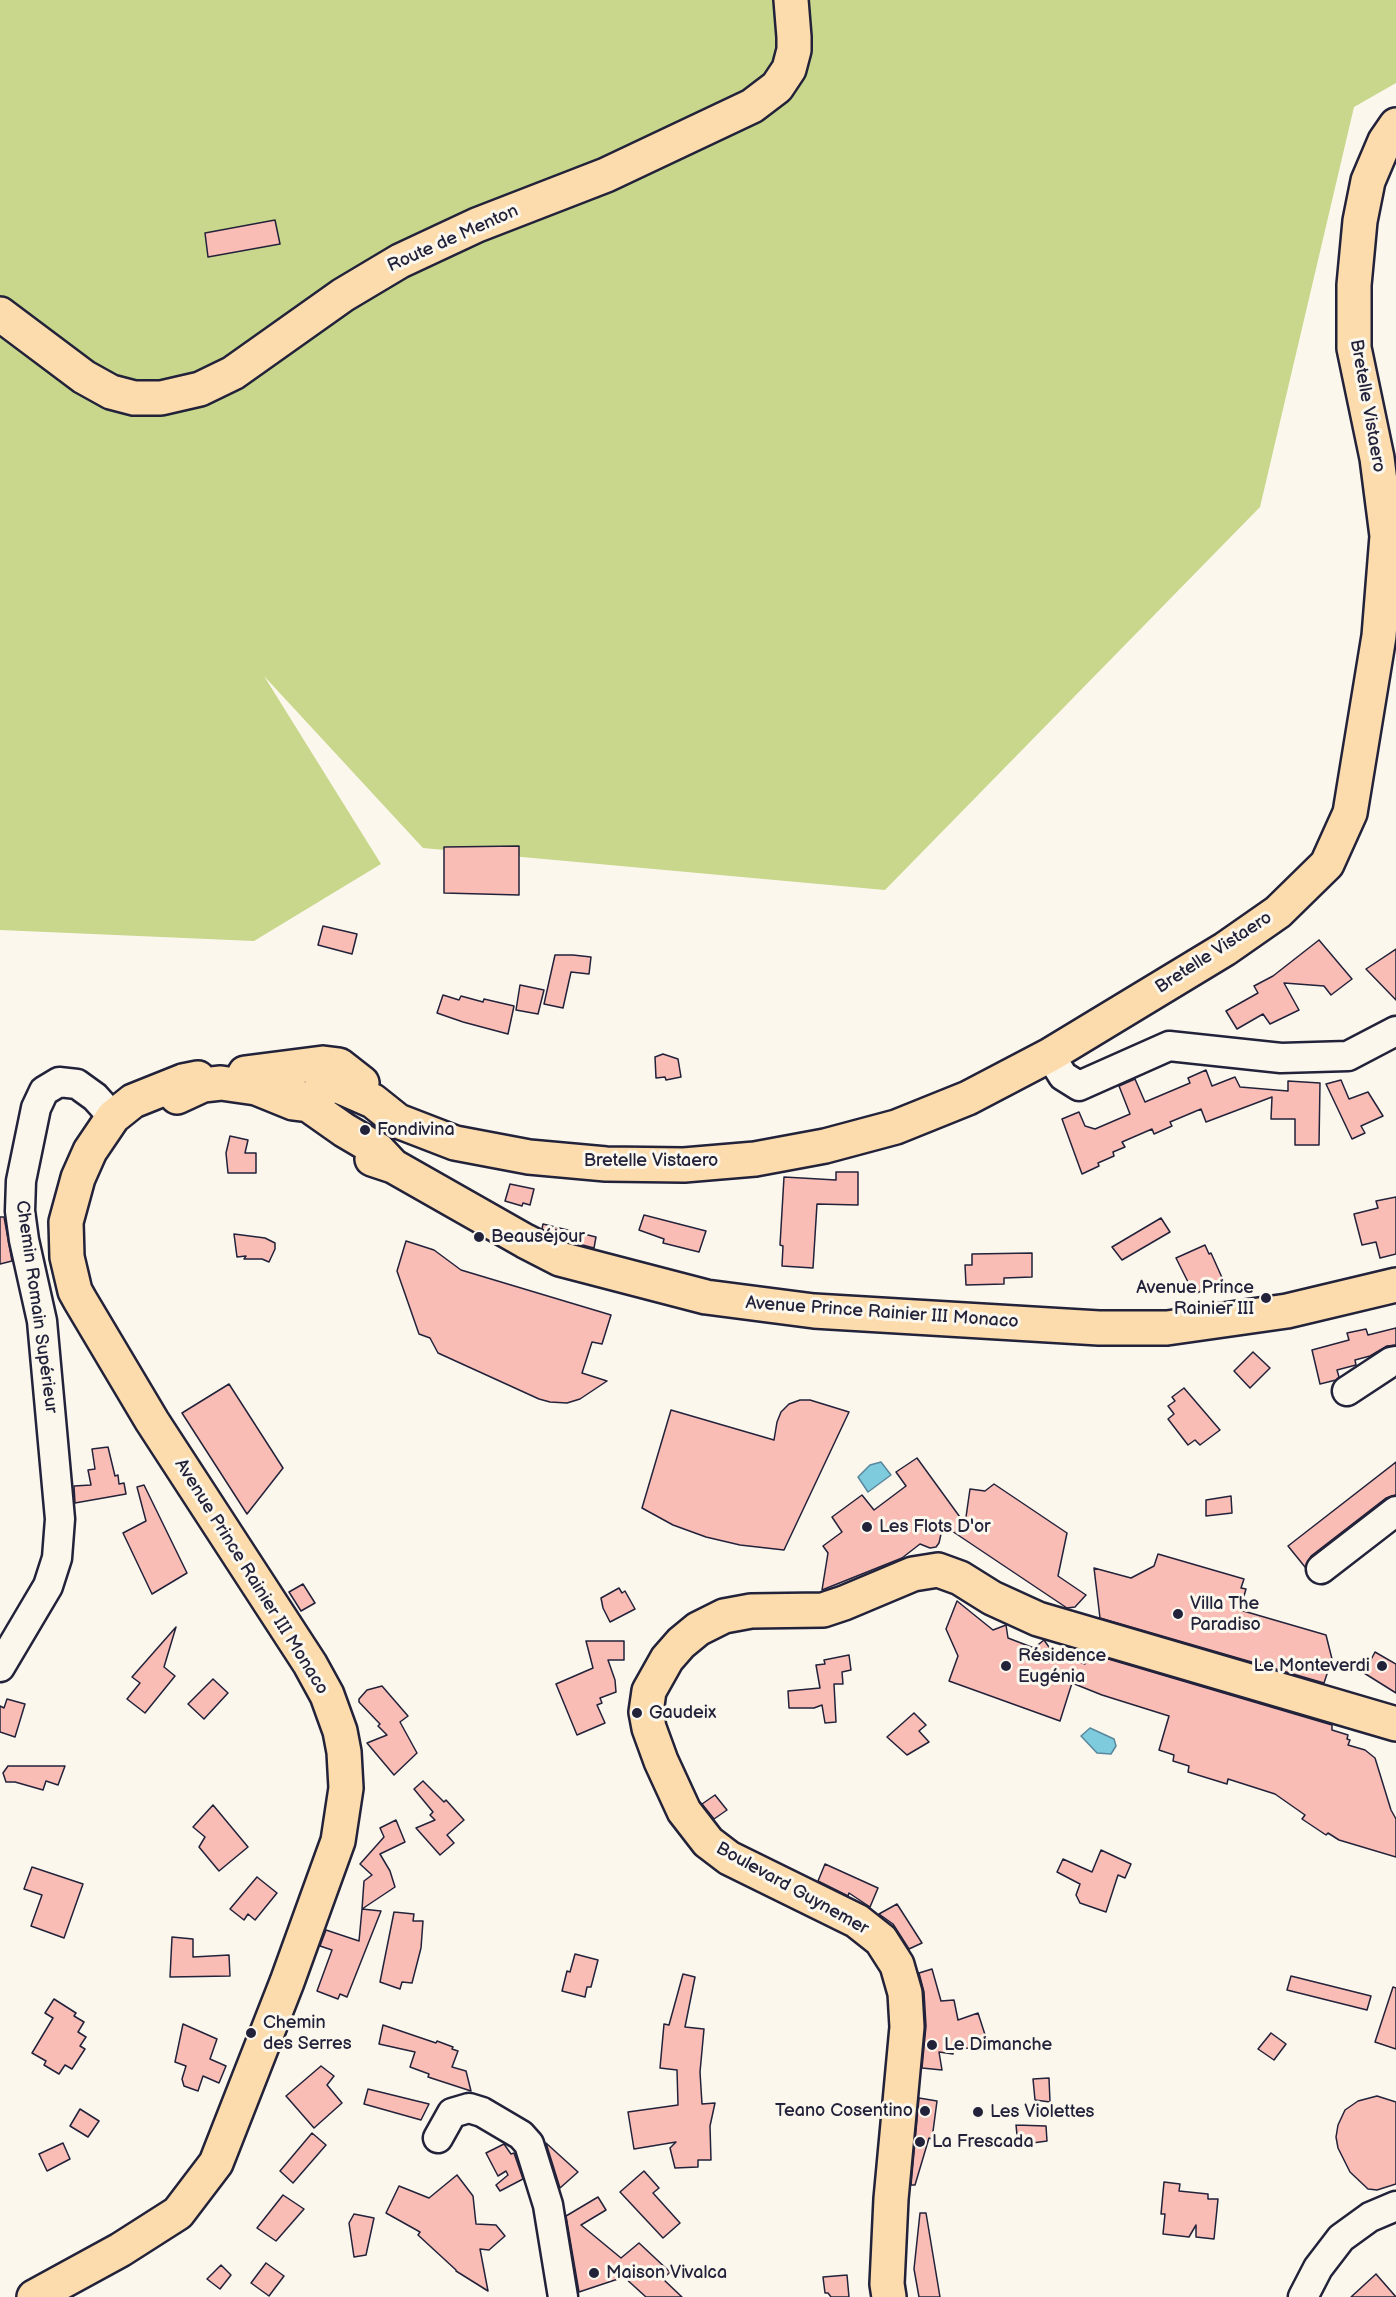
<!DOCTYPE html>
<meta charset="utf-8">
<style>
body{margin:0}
canvas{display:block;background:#fbf7ec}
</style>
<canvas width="1396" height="2297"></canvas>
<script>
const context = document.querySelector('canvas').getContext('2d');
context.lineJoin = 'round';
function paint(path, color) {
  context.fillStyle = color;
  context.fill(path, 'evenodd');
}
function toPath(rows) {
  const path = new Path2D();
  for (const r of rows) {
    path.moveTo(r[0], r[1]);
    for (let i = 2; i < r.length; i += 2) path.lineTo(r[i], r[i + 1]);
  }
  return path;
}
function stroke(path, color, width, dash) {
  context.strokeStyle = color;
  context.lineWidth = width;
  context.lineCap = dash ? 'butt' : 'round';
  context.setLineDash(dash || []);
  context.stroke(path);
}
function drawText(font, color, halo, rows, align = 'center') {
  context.font = font + ' "Balsamiq Sans",sans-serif';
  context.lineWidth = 6;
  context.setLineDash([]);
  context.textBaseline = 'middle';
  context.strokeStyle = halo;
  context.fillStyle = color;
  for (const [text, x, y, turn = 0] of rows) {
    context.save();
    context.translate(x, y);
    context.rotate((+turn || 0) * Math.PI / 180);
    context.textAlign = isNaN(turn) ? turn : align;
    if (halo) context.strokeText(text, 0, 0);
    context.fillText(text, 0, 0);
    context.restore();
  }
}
const green = toPath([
 [0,0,1396,0,1396,83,1354,107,1260,507,885,890,423,848,264,676,381,864,254,941,0,930]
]);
const water = toPath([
 [881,1462,891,1475,868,1492,858,1477,870,1465,881,1462],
 [1090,1728,1114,1739,1116,1746,1111,1754,1097,1753,1081,1736,1090,1728]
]);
const building = toPath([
 [275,220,280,244,208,257,205,233,275,220],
 [519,846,519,895,444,893,444,847,519,846],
 [323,926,357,934,352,954,318,945,323,926],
 [1319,940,1352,979,1331,995,1324,986,1284,983,1299,1010,1270,1024,1263,1014,1237,1029,1226,1011,1258,993,1254,986,1273,976,1319,940],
 [1396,949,1396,1000,1366,969,1396,949],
 [555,955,573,955,591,957,589,974,571,972,563,1008,544,1004,555,955],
 [520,985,544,990,538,1014,516,1010,520,985],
 [443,995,459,1000,461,996,483,1002,484,999,514,1006,508,1034,463,1022,437,1013,443,995],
 [663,1054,678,1059,681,1077,666,1080,665,1077,656,1078,655,1057,663,1054],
 [1206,1070,1212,1086,1235,1077,1240,1087,1288,1091,1288,1081,1320,1083,1319,1145,1295,1145,1295,1119,1271,1119,1272,1097,1206,1122,1201,1109,1170,1122,1172,1126,1154,1134,1152,1129,1122,1142,1125,1147,1113,1152,1114,1156,1098,1163,1099,1166,1082,1174,1062,1119,1079,1112,1085,1126,1095,1129,1130,1114,1119,1086,1135,1079,1145,1102,1190,1083,1188,1078,1206,1070],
 [1341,1080,1349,1099,1368,1092,1383,1116,1361,1126,1365,1133,1352,1139,1326,1084,1341,1080],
 [230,1136,248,1140,245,1153,256,1153,256,1173,228,1173,226,1153,230,1136],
 [836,1172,858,1172,858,1205,817,1204,813,1268,782,1266,783,1246,780,1245,784,1177,836,1180,836,1172],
 [510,1184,534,1189,530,1205,523,1203,522,1206,505,1201,510,1184],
 [1396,1197,1396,1254,1380,1258,1376,1242,1362,1245,1354,1214,1378,1208,1376,1201,1396,1197],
 [644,1215,706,1231,699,1252,663,1243,664,1239,639,1230,644,1215],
 [0,1217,4,1217,12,1261,0,1264,0,1217],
 [1161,1218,1170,1232,1122,1260,1112,1247,1161,1218],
 [543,1224,596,1237,594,1248,567,1241,542,1229,543,1224],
 [234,1234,265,1238,275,1243,275,1249,269,1262,262,1259,244,1259,246,1256,237,1257,234,1234],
 [406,1241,434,1250,461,1270,611,1315,602,1344,592,1342,582,1373,607,1381,580,1399,567,1403,550,1402,539,1399,438,1353,430,1338,419,1334,397,1271,406,1241],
 [1205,1245,1209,1254,1211,1253,1224,1282,1194,1294,1176,1258,1205,1245],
 [1032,1253,1032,1277,1004,1278,1004,1284,966,1285,965,1265,972,1265,972,1254,1032,1253],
 [1396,1328,1396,1345,1387,1346,1370,1356,1355,1360,1356,1365,1337,1370,1339,1377,1336,1380,1320,1384,1312,1350,1349,1340,1347,1333,1366,1329,1368,1335,1396,1328],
 [1253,1352,1270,1368,1250,1388,1234,1371,1253,1352],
 [229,1384,283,1468,247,1514,182,1413,229,1384],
 [1184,1388,1220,1430,1200,1445,1195,1440,1188,1445,1168,1419,1174,1414,1168,1406,1175,1401,1172,1397,1184,1388],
 [800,1400,810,1400,849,1412,784,1550,740,1545,706,1537,673,1525,642,1508,671,1410,774,1440,777,1422,781,1412,789,1404,800,1400],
 [108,1447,115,1476,118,1475,119,1484,124,1483,126,1494,75,1503,74,1486,91,1485,88,1470,95,1469,92,1449,108,1447],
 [917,1458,965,1524,970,1489,985,1491,994,1484,1067,1533,1058,1576,1086,1595,1075,1607,1067,1608,943,1525,939,1543,936,1547,930,1548,920,1544,902,1558,822,1590,828,1553,823,1546,842,1532,832,1517,862,1495,874,1510,906,1486,896,1472,917,1458],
 [1396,1462,1396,1495,1386,1498,1311,1556,1305,1567,1288,1546,1396,1462],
 [144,1485,187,1573,152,1594,123,1533,146,1521,137,1487,144,1485],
 [1231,1496,1232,1513,1206,1516,1206,1500,1231,1496],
 [1158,1554,1244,1579,1241,1588,1246,1589,1240,1610,1326,1635,1335,1671,1328,1671,1324,1683,1100,1618,1094,1568,1131,1578,1154,1566,1158,1554],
 [303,1584,315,1603,301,1611,289,1592,303,1584],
 [619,1588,622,1593,625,1591,635,1609,610,1622,603,1608,601,1598,619,1588],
 [957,1601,993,1630,1006,1625,1008,1638,1034,1648,1044,1640,1051,1650,1085,1664,1088,1653,1332,1725,1332,1730,1348,1735,1347,1739,1350,1740,1348,1745,1365,1750,1375,1758,1391,1810,1396,1819,1396,1857,1339,1840,1328,1833,1326,1835,1302,1819,1305,1815,1275,1794,1228,1779,1227,1784,1188,1772,1189,1766,1173,1761,1174,1755,1159,1750,1169,1716,1102,1695,1072,1683,1060,1721,949,1681,958,1656,946,1629,957,1601],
 [176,1627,164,1667,175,1676,145,1713,127,1699,140,1683,132,1677,176,1627],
 [586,1641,624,1641,624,1660,608,1660,615,1680,616,1692,600,1698,602,1703,597,1705,605,1723,577,1735,556,1684,593,1668,586,1641],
 [1375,1652,1396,1664,1396,1693,1364,1673,1375,1652],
 [849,1655,851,1670,842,1672,843,1684,834,1684,836,1722,825,1723,822,1705,814,1708,789,1708,788,1691,820,1688,816,1665,825,1664,824,1660,849,1655],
 [213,1679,228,1693,204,1719,188,1704,213,1679],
 [382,1686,408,1716,400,1722,417,1753,394,1775,367,1743,387,1735,378,1726,380,1724,359,1702,359,1699,367,1690,382,1686],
 [7,1699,25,1704,15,1737,0,1732,0,1706,4,1708,7,1699],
 [914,1713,926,1725,919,1731,929,1742,907,1755,887,1737,914,1713],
 [8,1766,65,1766,58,1785,46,1781,43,1790,15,1782,6,1782,3,1773,8,1766],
 [423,1781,444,1802,446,1800,464,1820,447,1835,454,1843,440,1855,416,1828,435,1820,430,1815,433,1812,414,1789,423,1781],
 [715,1795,727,1810,714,1819,702,1804,715,1795],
 [213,1805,248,1847,219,1871,199,1847,205,1837,193,1827,213,1805],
 [396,1820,405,1842,380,1854,390,1871,395,1887,362,1909,364,1881,372,1875,360,1864,384,1837,380,1828,396,1820],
 [1101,1850,1131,1864,1125,1878,1118,1875,1106,1912,1080,1903,1076,1895,1080,1884,1057,1872,1063,1859,1092,1872,1101,1850],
 [825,1864,878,1888,870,1907,849,1893,848,1896,818,1881,825,1864],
 [32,1867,83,1884,64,1938,31,1926,42,1895,24,1889,32,1867],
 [257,1877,277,1893,255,1920,248,1914,244,1920,230,1909,257,1877],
 [897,1904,922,1943,909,1949,893,1924,879,1914,897,1904],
 [362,1909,381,1911,347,1997,340,1994,338,1999,317,1991,332,1950,320,1946,326,1930,359,1941,362,1909],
 [394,1912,414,1914,413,1921,423,1921,421,1948,412,1983,402,1982,400,1989,380,1982,394,1912],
 [172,1937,193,1939,193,1957,229,1955,230,1976,170,1977,172,1937],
 [575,1954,598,1960,591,1987,587,1987,585,1997,562,1991,567,1971,570,1972,575,1954],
 [932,1969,941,2001,954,2000,958,2020,978,2013,989,2047,953,2049,953,2054,939,2052,942,2070,922,2068,926,2026,924,1992,919,1973,932,1969],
 [683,1974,695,1977,685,2027,704,2029,700,2072,702,2104,715,2103,710,2126,711,2160,698,2160,698,2167,675,2168,670,2148,676,2142,634,2149,628,2112,678,2105,677,2070,660,2068,664,2024,669,2025,683,1974],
 [1291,1976,1371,1996,1367,2010,1287,1990,1291,1976],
 [1393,1987,1396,1988,1396,2049,1375,2042,1393,1987],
 [54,1999,76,2013,74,2016,84,2022,78,2032,86,2037,80,2046,85,2049,72,2069,65,2065,59,2074,44,2065,46,2061,32,2053,53,2018,45,2013,54,1999],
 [183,2024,217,2039,210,2059,226,2066,219,2083,203,2076,198,2091,184,2086,182,2079,186,2066,175,2062,183,2024],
 [383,2025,436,2043,437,2041,453,2047,452,2049,458,2051,452,2067,466,2071,471,2091,428,2077,429,2074,410,2067,415,2052,379,2044,383,2025],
 [1271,2033,1286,2044,1274,2060,1258,2049,1271,2033],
 [321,2066,334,2076,327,2085,342,2103,314,2128,286,2096,321,2066],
 [1049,2078,1050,2102,1035,2100,1033,2079,1049,2078],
 [368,2089,429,2104,421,2120,364,2104,368,2089],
 [1377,2096,1396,2102,1396,2184,1377,2190,1368,2189,1350,2172,1338,2148,1336,2137,1338,2125,1345,2110,1358,2101,1377,2096],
 [919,2098,937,2101,932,2139,929,2138,915,2185,911,2185,919,2098],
 [80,2109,99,2121,88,2137,70,2126,80,2109],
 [1016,2125,1046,2126,1047,2141,1018,2145,1016,2125],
 [312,2133,326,2145,293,2183,280,2171,312,2133],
 [63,2143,70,2159,47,2171,39,2154,63,2143],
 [546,2143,578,2172,560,2188,546,2143],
 [504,2144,511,2154,514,2153,523,2179,500,2191,496,2185,508,2175,506,2171,498,2176,486,2153,504,2144],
 [644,2171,659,2188,653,2193,680,2223,663,2238,620,2192,644,2171],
 [457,2175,473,2196,476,2224,496,2225,505,2236,489,2250,480,2249,488,2291,456,2271,456,2270,418,2235,420,2232,386,2213,399,2186,429,2198,457,2175],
 [1164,2182,1180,2184,1179,2191,1208,2194,1208,2199,1218,2199,1214,2239,1196,2237,1196,2225,1189,2237,1163,2234,1165,2214,1161,2214,1164,2182],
 [283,2195,304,2209,276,2241,257,2228,283,2195],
 [598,2197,606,2210,581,2225,621,2258,639,2243,670,2272,663,2279,682,2297,646,2297,624,2277,579,2292,566,2216,598,2197],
 [920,2213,926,2213,940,2297,919,2297,914,2269,920,2213],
 [354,2214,374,2218,366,2255,354,2257,349,2223,354,2214],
 [266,2263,284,2276,269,2296,251,2283,266,2263],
 [221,2265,231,2275,220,2289,207,2279,221,2265],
 [1376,2274,1396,2297,1351,2297,1376,2274],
 [847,2275,849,2297,831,2297,828,2293,825,2293,823,2277,847,2275]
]);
const minor = toPath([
 [1050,1055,1063,1076,1079,1086,1169,1046,1281,1058,1348,1056,1396,1031],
 [1347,1391,1391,1362,1396,1361],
 [1321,1569,1396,1511],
 [0,1667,48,1586,57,1558,60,1519,42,1321,24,1240,20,1211,21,1181,36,1108,44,1091,59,1082,77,1084,95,1097,113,1117],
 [438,2138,452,2113,469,2108,482,2112,521,2135,529,2144,548,2205,563,2297],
 [1303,2297,1318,2268,1341,2238,1370,2217,1396,2206]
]);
const major = toPath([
 [0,314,84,377,111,392,134,398,161,398,200,389,233,373,343,295,400,261,477,225,606,175,752,106,777,87,789,69,794,50,794,37,791,0],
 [245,1073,323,1063,339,1065,362,1083],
 [290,1092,344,1130,378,1150,393,1166],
 [177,1097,203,1085,221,1083,256,1088,293,1103,309,1105,318,1093,334,1084,373,1101,398,1121,455,1143,529,1157,606,1164,684,1165,755,1159,825,1146,896,1127,968,1098,1050,1055,1225,949,1278,912,1327,864,1350,813,1379,636,1387,536,1377,458,1354,348,1354,285,1360,221,1368,181,1385,141,1396,125],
 [372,1159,393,1166,525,1241,560,1259,706,1297,814,1311,1099,1328,1167,1328,1287,1311,1396,1285],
 [34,2297,120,2250,178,2213,216,2163,287,1982,338,1841,346,1788,344,1752,340,1731,327,1695,310,1664,152,1421,80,1300,75,1291,67,1257,66,1222,78,1178,90,1151,113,1117,133,1101,183,1081,198,1078],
 [889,2297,887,2284,891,2199,907,2027,905,1993,897,1965,881,1940,857,1921,729,1858,708,1842,684,1811,661,1761,649,1728,646,1712,649,1691,667,1659,681,1643,698,1629,724,1616,751,1611,823,1610,844,1603,913,1574,938,1570,960,1578,992,1598,1038,1619,1396,1724]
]);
const markers = [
 [365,1130,6,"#22223b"],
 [479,1237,6,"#22223b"],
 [1266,1298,6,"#22223b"],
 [867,1527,6,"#22223b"],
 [1178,1614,6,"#22223b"],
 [1006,1666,6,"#22223b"],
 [1382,1666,6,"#22223b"],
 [637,1713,6,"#22223b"],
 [251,2033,6,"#22223b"],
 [932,2045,6,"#22223b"],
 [925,2111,6,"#22223b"],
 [978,2112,6,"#22223b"],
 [920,2142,6,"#22223b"],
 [594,2273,6,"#22223b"]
];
const streetNames = [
 ["Route de Menton",453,239,-24],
 ["Bretelle Vistaero",1367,406,80],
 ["Bretelle Vistaero",1214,953,-33],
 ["Bretelle Vistaero",651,1161],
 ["Chemin Romain Supérieur",36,1307,82],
 ["Avenue Prince Rainier III Monaco",882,1313,4],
 ["Avenue Prince Rainier III Monaco",251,1577,58],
 ["Boulevard Guynemer",792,1889,29]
];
const poiNames = [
 ["Fondivina",377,1130],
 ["Beauséjour",491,1237],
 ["Avenue Prince",1254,1288,"right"],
 ["Rainier III",1254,1309,"right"],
 ["Les Flots D'or",879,1527],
 ["Villa The",1190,1604],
 ["Paradiso",1190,1625],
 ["Résidence",1018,1656],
 ["Eugénia",1018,1677],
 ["Le Monteverdi",1370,1666,"right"],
 ["Gaudeix",649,1713],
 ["Chemin",263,2023],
 ["des Serres",263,2044],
 ["Le Dimanche",944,2045],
 ["Teano Cosentino",913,2111,"right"],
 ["Les Violettes",990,2112],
 ["La Frescada",932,2142],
 ["Maison Vivalca",606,2273]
];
paint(green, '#c8d78b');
paint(water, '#7ecbdd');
stroke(water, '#59879c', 1.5);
paint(building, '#f9bdb5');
stroke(building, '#22223b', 1.5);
stroke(minor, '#22223b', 33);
stroke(major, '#22223b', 38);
stroke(minor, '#fbf7ec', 28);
stroke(major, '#fcdcac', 33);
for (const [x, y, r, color] of markers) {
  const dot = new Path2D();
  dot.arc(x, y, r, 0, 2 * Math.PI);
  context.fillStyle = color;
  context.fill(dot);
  stroke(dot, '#fbf7ec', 2);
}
drawText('18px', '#22223b', '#fbf7ec', streetNames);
drawText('18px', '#22223b', '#fbf7ec', poiNames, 'left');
</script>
